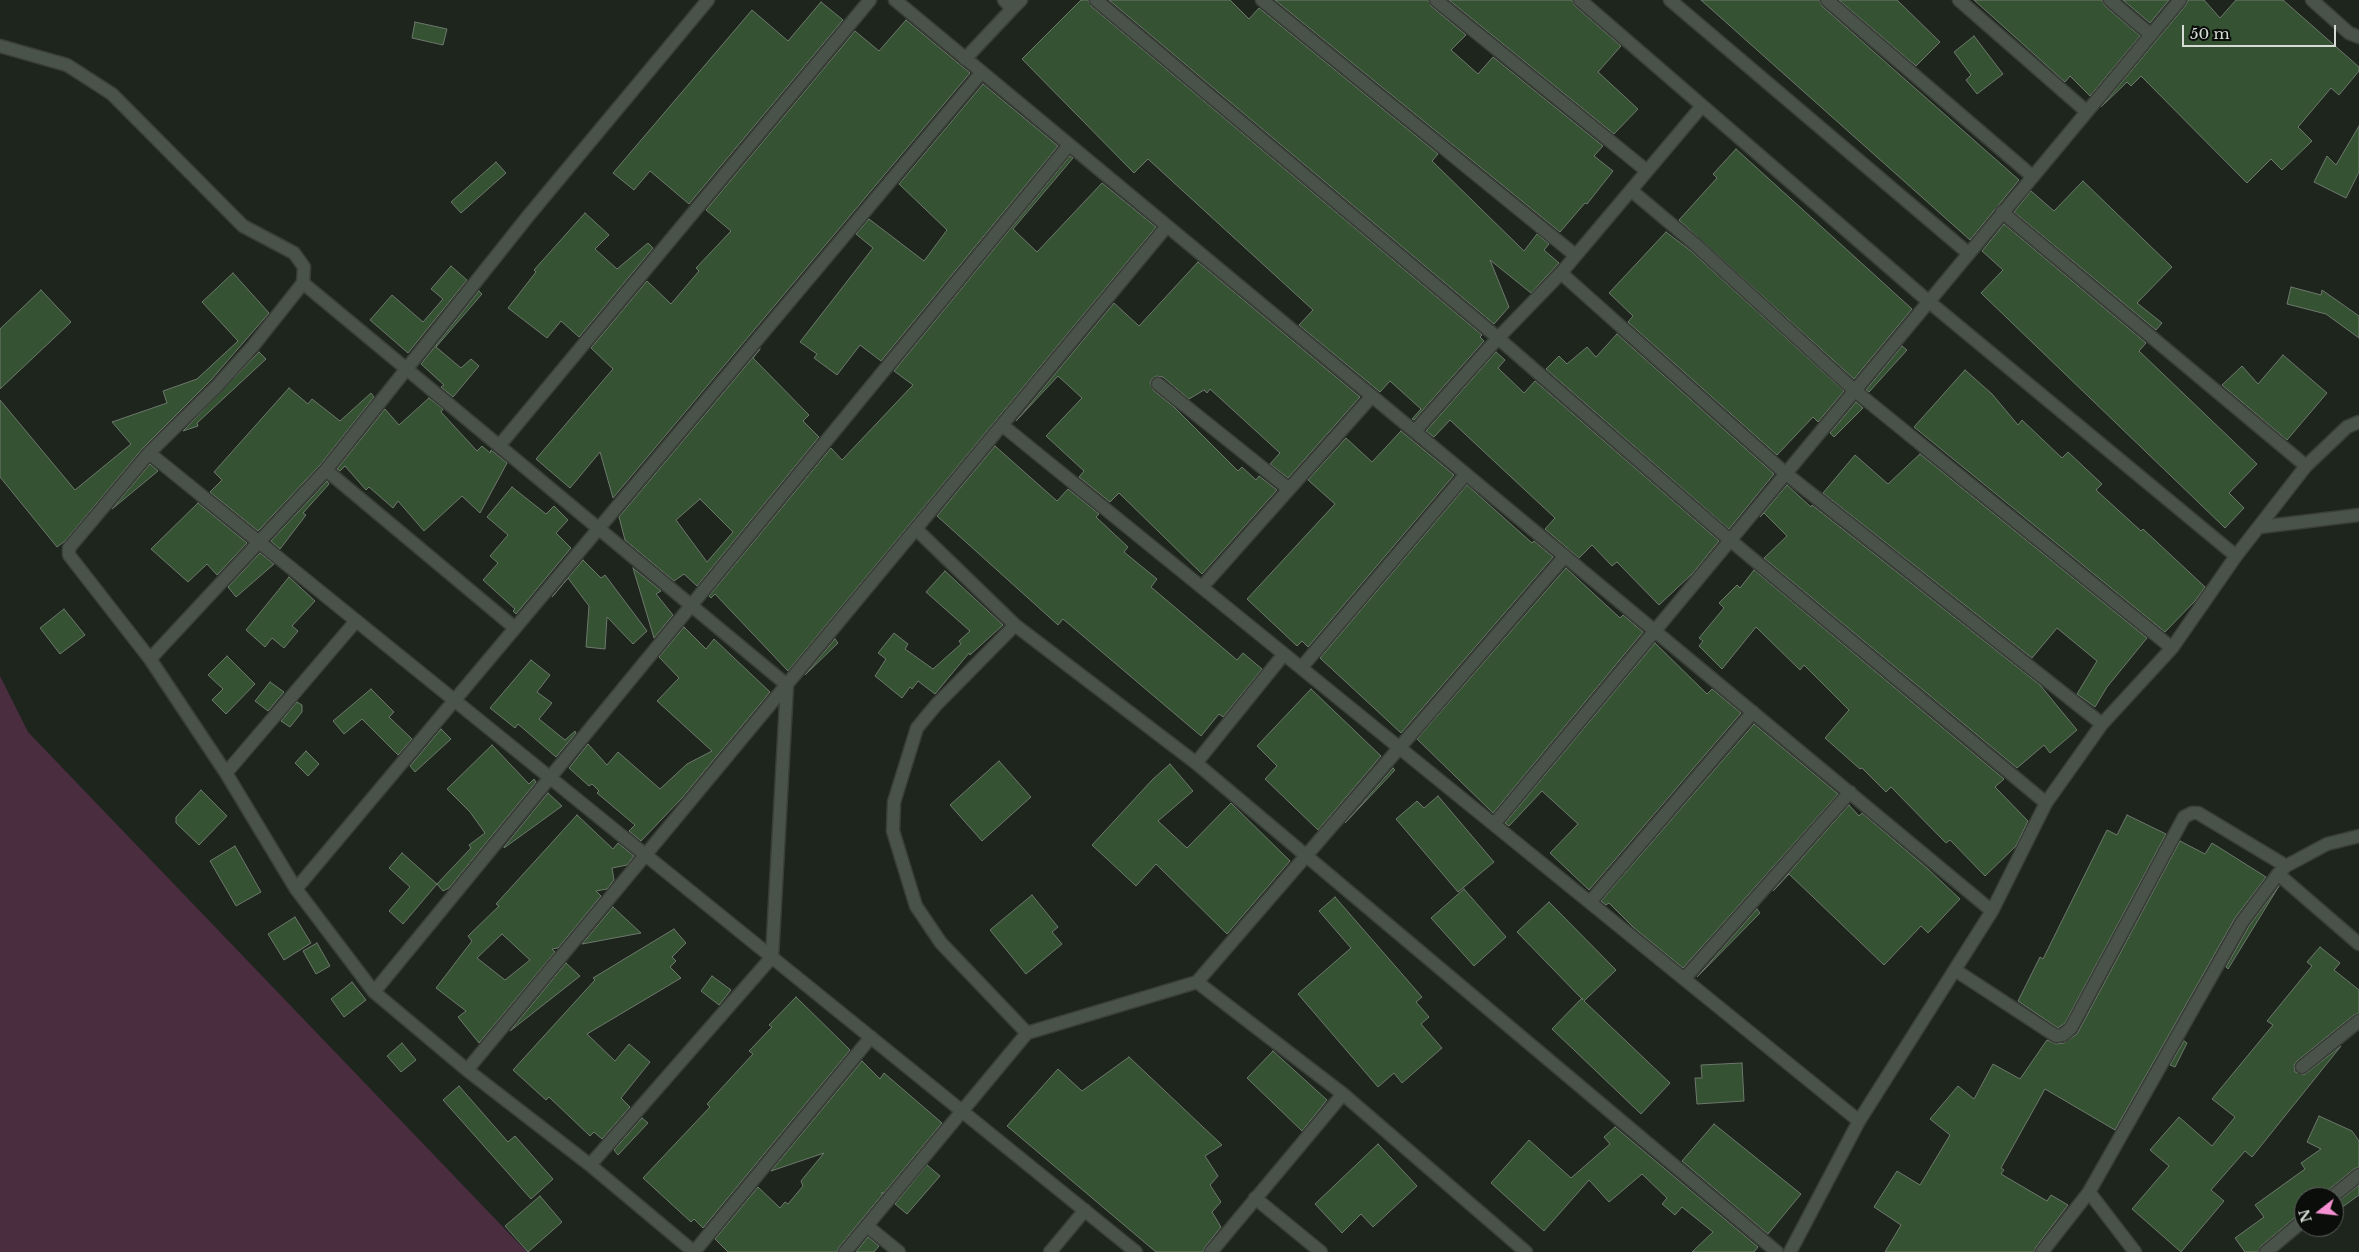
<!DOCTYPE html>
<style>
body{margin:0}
#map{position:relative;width:2359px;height:1252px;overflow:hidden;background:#1d251c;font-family:"Libre Baskerville",serif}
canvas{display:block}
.north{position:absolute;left:2294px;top:1187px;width:50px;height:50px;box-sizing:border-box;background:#0a0d09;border:1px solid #5c5f5b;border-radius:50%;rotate:254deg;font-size:14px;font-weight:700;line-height:20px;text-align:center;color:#d6dbd5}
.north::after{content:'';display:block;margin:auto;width:18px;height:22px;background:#f591d2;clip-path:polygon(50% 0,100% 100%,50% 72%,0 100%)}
.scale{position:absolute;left:2182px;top:25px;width:154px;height:22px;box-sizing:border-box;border:2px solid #d6dbd5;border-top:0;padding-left:6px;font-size:15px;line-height:18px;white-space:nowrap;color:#d6dbd5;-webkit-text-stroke:4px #0a0d09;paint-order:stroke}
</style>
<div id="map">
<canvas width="2359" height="1252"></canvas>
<div class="north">N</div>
<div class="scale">50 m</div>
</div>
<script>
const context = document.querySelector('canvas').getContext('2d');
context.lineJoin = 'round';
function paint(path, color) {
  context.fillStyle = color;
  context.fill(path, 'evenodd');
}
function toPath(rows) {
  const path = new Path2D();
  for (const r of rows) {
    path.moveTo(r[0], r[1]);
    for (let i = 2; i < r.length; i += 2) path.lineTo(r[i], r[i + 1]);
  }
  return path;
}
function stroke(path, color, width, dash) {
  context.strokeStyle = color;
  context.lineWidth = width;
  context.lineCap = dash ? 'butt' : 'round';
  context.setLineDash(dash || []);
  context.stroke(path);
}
const green = toPath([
 [0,676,28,732,527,1252,0,1252]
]);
const building = toPath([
 [1081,0,1088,0,1091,6,1482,335,1480,337,1484,341,1414,420,1412,419,1421,409,1390,381,1380,392,1299,325,1313,310,1148,159,1134,173,1022,59,1081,0],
 [1109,0,1230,0,1249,19,1259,8,1438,154,1432,161,1524,251,1537,234,1549,244,1544,250,1559,263,1531,293,1490,260,1509,307,1494,324,1109,0],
 [1275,0,1428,0,1431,6,1466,35,1451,50,1478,74,1493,57,1603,146,1594,156,1613,171,1587,204,1585,203,1560,232,1275,0],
 [1449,0,1572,0,1575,6,1621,46,1598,72,1638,109,1614,134,1449,0],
 [1701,0,1819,0,1822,6,2019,180,1970,240,1701,0],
 [1839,0,1897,0,1940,42,1916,66,1839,0],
 [1974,0,2102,0,2105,6,2140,36,2090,96,2070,76,2065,82,1974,0],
 [2123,0,2169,0,2150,23,2123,0],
 [2188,0,2204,0,2220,18,2236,0,2283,0,2359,67,2359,71,2339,95,2331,88,2298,127,2312,141,2282,170,2271,159,2247,183,2141,76,2131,86,2127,82,2101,107,2186,5,2188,0],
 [821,2,843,20,689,204,650,171,634,190,613,173,752,10,788,41,821,2],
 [906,20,970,73,613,498,600,452,570,488,536,459,613,369,591,348,647,281,671,304,699,271,696,268,731,231,706,210,855,31,879,51,906,20],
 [415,22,447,29,443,45,412,38,415,22],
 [1974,36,2003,74,1977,94,1966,80,1971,75,1954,52,1974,36],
 [983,84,1058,146,881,361,860,345,837,375,814,358,817,354,800,342,873,248,856,234,869,219,924,261,947,230,899,184,983,84],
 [2359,126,2359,172,2346,198,2314,182,2327,156,2336,165,2359,126],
 [1736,149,1912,309,1854,379,1679,220,1717,178,1713,174,1736,149],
 [1070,156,1073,158,1013,229,1037,252,1102,183,1156,227,788,671,715,594,711,598,709,596,831,448,842,460,913,385,894,371,1070,156],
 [496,162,506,173,461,213,451,202,496,162],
 [2083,181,2172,267,2137,303,2162,323,2156,330,2014,212,2031,191,2054,211,2083,181],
 [585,213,609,235,595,249,617,269,648,243,653,248,579,337,561,321,547,338,508,308,536,272,534,270,585,213],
 [2004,224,2146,343,2139,351,2257,464,2229,493,2244,508,2225,528,1981,293,2003,270,1982,251,2004,224],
 [1666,232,1691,251,1844,391,1818,422,1813,417,1777,455,1628,322,1633,316,1609,293,1666,232],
 [1198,262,1360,397,1288,478,1270,464,1280,453,1210,389,1207,393,1204,390,1189,399,1163,377,1156,376,1152,379,1150,383,1153,390,1174,407,1238,471,1242,467,1256,480,1259,476,1277,490,1202,574,1119,493,1110,502,1079,477,1084,471,1046,436,1082,398,1058,376,1016,421,1114,303,1139,326,1198,262],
 [451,266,467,280,408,353,370,320,392,295,423,322,443,299,431,289,451,266],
 [233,273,269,313,211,380,143,448,65,541,57,547,0,477,0,400,75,490,131,444,112,422,167,403,163,391,197,379,238,341,202,302,233,273],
 [2291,287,2321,295,2322,290,2359,316,2359,338,2326,314,2287,304,2291,287],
 [41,290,71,322,0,389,0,329,41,290],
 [479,291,482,294,436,347,461,368,471,359,479,366,453,397,441,387,444,385,421,364,479,291],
 [1617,334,1774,474,1729,529,1546,369,1559,356,1567,364,1587,347,1596,357,1617,334],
 [1902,346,1907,350,1869,392,1866,390,1902,346],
 [760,349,753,358,809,415,803,421,819,437,697,586,684,574,674,581,625,540,619,517,760,349],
 [700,499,733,532,707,562,676,520,700,499],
 [259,352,266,359,197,423,198,426,183,431,259,352],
 [1496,352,1505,360,1498,368,1524,393,1535,381,1719,541,1692,574,1659,605,1617,562,1612,566,1592,545,1579,558,1545,529,1555,518,1450,420,1434,437,1426,431,1496,352],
 [2283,355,2327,393,2287,440,2222,385,2242,366,2258,384,2283,355],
 [1965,370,1992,394,2018,425,2022,420,2062,458,2068,452,2102,484,2096,490,2141,531,2143,529,2205,587,2195,601,2165,632,1914,427,1965,370],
 [289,388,308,404,312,399,340,421,371,393,374,397,320,465,258,531,210,492,222,480,214,472,289,388],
 [429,398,443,409,441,412,477,451,482,446,490,453,491,450,507,463,480,513,462,496,424,531,398,501,393,508,369,487,366,490,345,466,340,471,337,469,385,409,399,425,429,398],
 [1856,402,1863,408,1834,437,1830,433,1856,402],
 [1401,431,1454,475,1308,647,1302,641,1297,646,1247,599,1335,504,1308,480,1346,438,1372,462,1401,431],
 [995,446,1057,501,1068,489,1099,514,1096,517,1128,547,1124,552,1157,579,1151,587,1237,660,1243,653,1262,669,1223,717,1219,714,1201,736,1063,619,1058,625,937,516,995,446],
 [1920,454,2147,638,2107,687,2095,707,2077,694,2097,661,2057,628,2032,658,1823,493,1855,455,1888,484,1920,454],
 [150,464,158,471,112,509,150,464],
 [327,481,329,484,303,513,306,515,280,549,271,541,327,481],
 [1467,485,1532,543,1534,541,1553,557,1401,733,1320,658,1467,485],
 [1787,485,1811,507,1812,505,2040,685,2077,730,2050,753,2044,745,2017,768,1764,558,1787,536,1764,513,1760,517,1787,485],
 [512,487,546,514,554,506,568,520,556,533,571,548,516,614,513,611,515,609,483,580,498,563,490,556,508,535,487,517,512,487],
 [198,503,247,543,217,575,207,564,188,582,151,549,198,503],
 [260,553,274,564,236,597,228,587,260,553],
 [583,560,601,578,605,575,647,631,633,644,607,617,605,649,586,647,589,606,568,578,552,597,583,560],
 [633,568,661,591,656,594,673,615,654,638,633,568],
 [1566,568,1620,618,1623,615,1643,632,1493,813,1417,739,1566,568],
 [1754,570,2004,779,1995,787,2028,821,2016,846,1985,876,1950,840,1946,843,1891,787,1886,792,1862,768,1860,769,1825,738,1849,710,1804,665,1800,670,1756,627,1722,669,1699,646,1703,641,1699,638,1724,608,1719,603,1737,585,1740,588,1754,570],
 [945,571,1003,625,970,655,969,653,935,694,918,681,912,689,910,687,902,698,875,676,886,659,878,653,894,633,908,644,905,649,933,669,961,644,959,641,970,631,926,592,945,571],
 [289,577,315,601,292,626,298,631,284,648,272,638,265,647,246,630,289,577],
 [64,609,85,635,60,654,40,628,64,609],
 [684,627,706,649,714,639,770,692,682,798,641,841,629,831,635,825,597,793,599,791,592,784,589,786,569,768,588,744,607,765,618,752,660,789,687,764,712,751,657,701,679,678,659,657,684,627],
 [835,639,838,643,805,675,835,639],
 [1655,643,1707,694,1712,689,1741,713,1589,890,1550,853,1578,824,1542,791,1509,826,1505,823,1655,643],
 [227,656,255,684,226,714,212,700,223,689,208,675,227,656],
 [531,660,550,675,537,692,552,703,539,719,565,740,575,731,576,733,556,757,518,724,515,728,490,708,531,660],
 [270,682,284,692,268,711,255,701,270,682],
 [371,689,394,712,389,717,412,739,398,755,362,719,344,734,333,721,371,689],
 [1311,689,1381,756,1318,830,1265,779,1277,766,1257,746,1311,689],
 [297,702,302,705,302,712,290,727,281,721,297,702],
 [1754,724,1838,794,1683,968,1633,927,1609,903,1606,905,1601,901,1754,724],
 [441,729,451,739,415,772,410,766,441,729],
 [492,745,529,784,534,779,536,782,449,888,443,891,437,884,471,848,469,845,485,833,470,812,447,789,492,745],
 [306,751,319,764,308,776,295,763,306,751],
 [999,761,1031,797,982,841,950,805,999,761],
 [1170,764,1193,791,1158,821,1187,848,1231,803,1290,861,1227,934,1156,864,1136,886,1092,845,1153,779,1170,764],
 [1393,768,1395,770,1345,823,1393,768],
 [201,790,227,816,199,845,176,823,176,817,201,790],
 [548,793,562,806,504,848,504,847,548,793],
 [1438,796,1494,862,1458,892,1396,819,1417,801,1424,808,1438,796],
 [1849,805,1859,816,1862,813,1928,869,1960,899,1928,933,1921,926,1884,965,1789,874,1773,891,1849,805],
 [577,815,613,849,618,843,634,856,627,865,612,868,614,880,607,889,596,891,601,896,558,948,552,949,555,952,479,1043,458,1017,466,1011,436,988,472,941,468,936,499,906,496,904,577,815],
 [502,934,530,960,505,980,477,958,502,934],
 [2127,815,2166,834,2065,1023,2058,1028,2018,1001,2040,957,2043,959,2107,830,2117,835,2127,815],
 [2180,841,2205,854,2212,843,2266,877,2235,918,2115,1130,2045,1089,2001,1168,2004,1170,2001,1174,2047,1201,2051,1195,2068,1205,2036,1247,2034,1252,1885,1252,1901,1225,1874,1207,1897,1171,1920,1185,1950,1135,1930,1119,1958,1086,1974,1099,1993,1064,2020,1079,2047,1040,2056,1044,2064,1043,2077,1034,2180,841],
 [235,846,261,892,236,906,210,861,235,846],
 [402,853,437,884,403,924,389,911,410,887,389,868,402,853],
 [2279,886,2228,969,2226,967,2249,926,2279,886],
 [1464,889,1506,937,1474,966,1431,918,1464,889],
 [1032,895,1058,927,1052,932,1062,944,1026,974,990,930,1032,895],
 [1335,897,1422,997,1416,1002,1429,1017,1421,1024,1442,1048,1402,1083,1394,1073,1378,1087,1298,994,1351,948,1319,911,1335,897],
 [1549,902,1616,970,1584,1001,1670,1083,1641,1114,1552,1029,1582,998,1583,1000,1517,932,1549,902],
 [613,907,641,933,582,944,613,907],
 [1757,909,1760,913,1697,977,1757,909],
 [295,917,311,943,284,960,268,934,295,917],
 [674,929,686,943,672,957,676,961,670,967,681,978,587,1034,615,1061,629,1044,650,1062,621,1098,630,1107,602,1139,594,1132,590,1136,549,1097,546,1100,513,1070,595,980,593,978,674,929],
 [317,943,330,966,316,974,303,951,317,943],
 [2320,947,2340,963,2334,970,2359,990,2359,1013,2354,1015,2297,1061,2294,1065,2295,1072,2304,1075,2341,1046,2252,1157,2245,1151,2211,1190,2224,1201,2181,1252,2132,1209,2169,1166,2150,1150,2179,1117,2212,1146,2235,1117,2212,1099,2273,1025,2267,1021,2312,966,2307,962,2320,947],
 [566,963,580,976,510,1031,566,963],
 [712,976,731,990,719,1005,701,991,712,976],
 [352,982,366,1000,344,1017,331,999,352,982],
 [796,997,850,1050,703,1228,694,1219,691,1222,643,1178,710,1107,707,1104,753,1054,749,1051,772,1027,769,1025,796,997],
 [2184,1041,2187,1043,2175,1067,2170,1065,2184,1041],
 [402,1043,416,1060,401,1072,387,1056,402,1043],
 [1273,1051,1327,1100,1302,1131,1247,1078,1273,1051],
 [1129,1057,1222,1145,1205,1156,1218,1176,1210,1185,1221,1202,1212,1212,1221,1227,1205,1247,1203,1252,1156,1252,1007,1126,1058,1069,1082,1091,1129,1057],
 [862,1061,880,1079,884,1073,942,1123,883,1194,882,1192,882,1195,839,1247,837,1252,728,1252,715,1239,758,1187,780,1208,785,1202,788,1204,803,1186,801,1181,824,1153,771,1171,862,1061],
 [1742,1063,1744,1101,1697,1104,1695,1078,1702,1078,1701,1065,1742,1063],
 [459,1086,508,1142,515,1136,553,1179,531,1199,443,1100,459,1086],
 [2319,1116,2352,1131,2359,1141,2359,1167,2354,1169,2327,1191,2324,1197,2304,1197,2304,1212,2299,1214,2261,1246,2258,1252,2245,1252,2235,1238,2264,1217,2255,1205,2305,1169,2301,1163,2321,1149,2307,1142,2319,1116],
 [642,1118,648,1123,618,1155,614,1150,642,1118],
 [1714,1124,1801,1194,1768,1234,1682,1161,1714,1124],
 [1615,1127,1758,1247,1754,1252,1692,1252,1713,1232,1682,1207,1675,1215,1662,1204,1667,1198,1642,1174,1609,1202,1589,1180,1544,1231,1491,1183,1529,1140,1571,1178,1610,1144,1604,1137,1615,1127],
 [1378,1144,1417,1186,1373,1227,1361,1214,1342,1233,1315,1204,1378,1144],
 [927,1165,940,1176,907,1214,895,1204,927,1165],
 [2359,1185,2359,1195,2334,1213,2334,1205,2359,1185],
 [540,1196,562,1222,528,1252,505,1226,540,1196],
 [868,1237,879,1246,874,1252,856,1252,868,1237]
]);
const minor = toPath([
 [895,0,1992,911],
 [1096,0,1498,338,1730,540,2046,803],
 [1262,0,1575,255],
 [1436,0,1647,171],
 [1580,0,1928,301,2236,556],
 [1670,0,1968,253],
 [1827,0,2032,176],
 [1959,0,2086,111],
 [2110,0,2151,35],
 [2312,0,2349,33,2359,37],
 [1012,9,1021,0],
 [0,46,67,65,112,94,243,226,294,253,304,267,303,283,253,346,217,386,149,453,69,548,69,555,150,659,226,773,296,889,374,992,467,1070,590,1165,694,1252],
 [965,59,1012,9,1004,0],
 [1632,191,1696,245,1854,390,2172,648],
 [2002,212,2306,466],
 [1561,273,1785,473,2102,724],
 [303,283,787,685,772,957,590,1165],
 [1158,384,1289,489],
 [1002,425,1859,1121],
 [1415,431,1498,338,1561,273,1702,106],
 [499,446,870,0],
 [149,453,1136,1252],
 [326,470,515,628],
 [2260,527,2359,515],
 [916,529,1015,625,1196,763,1777,1252],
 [1202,587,1372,396],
 [1015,625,936,705,917,728,894,802,893,831,916,906,941,943,1027,1033],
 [150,659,326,470,529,215,708,0],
 [1301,668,1466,474],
 [1196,763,1284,654],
 [226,773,356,621],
 [1494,824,2180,0],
 [2278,874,2359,944],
 [296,889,982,72],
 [1590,902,1753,712],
 [1955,970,2056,1036,2063,1035,2071,1028,2184,817,2192,813,2198,813,2286,866],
 [1684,979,1850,792],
 [1197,982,1343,1094,1526,1252],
 [374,992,1069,145],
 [2302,1067,2359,1021],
 [467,1070,1167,226],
 [2089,1192,2135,1252],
 [2332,1197,2359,1175],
 [1255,1198,1321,1252],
 [867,1226,899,1252],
 [694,1252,871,1037],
 [845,1252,1027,1033,1197,982,1565,556],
 [1050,1252,1085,1210],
 [1211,1252,1343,1094],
 [1790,1252,1859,1121,1992,911,2046,803,2102,724,2172,648,2236,556,2306,466,2347,427,2359,422],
 [2042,1252,2089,1192,2242,922,2278,874,2286,866,2327,844,2359,836],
 [2266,1252,2304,1220]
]);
paint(green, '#4b2d40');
paint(building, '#355233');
stroke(building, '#6e786d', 1);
stroke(minor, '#393f38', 15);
stroke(minor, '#4a5349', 12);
</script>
